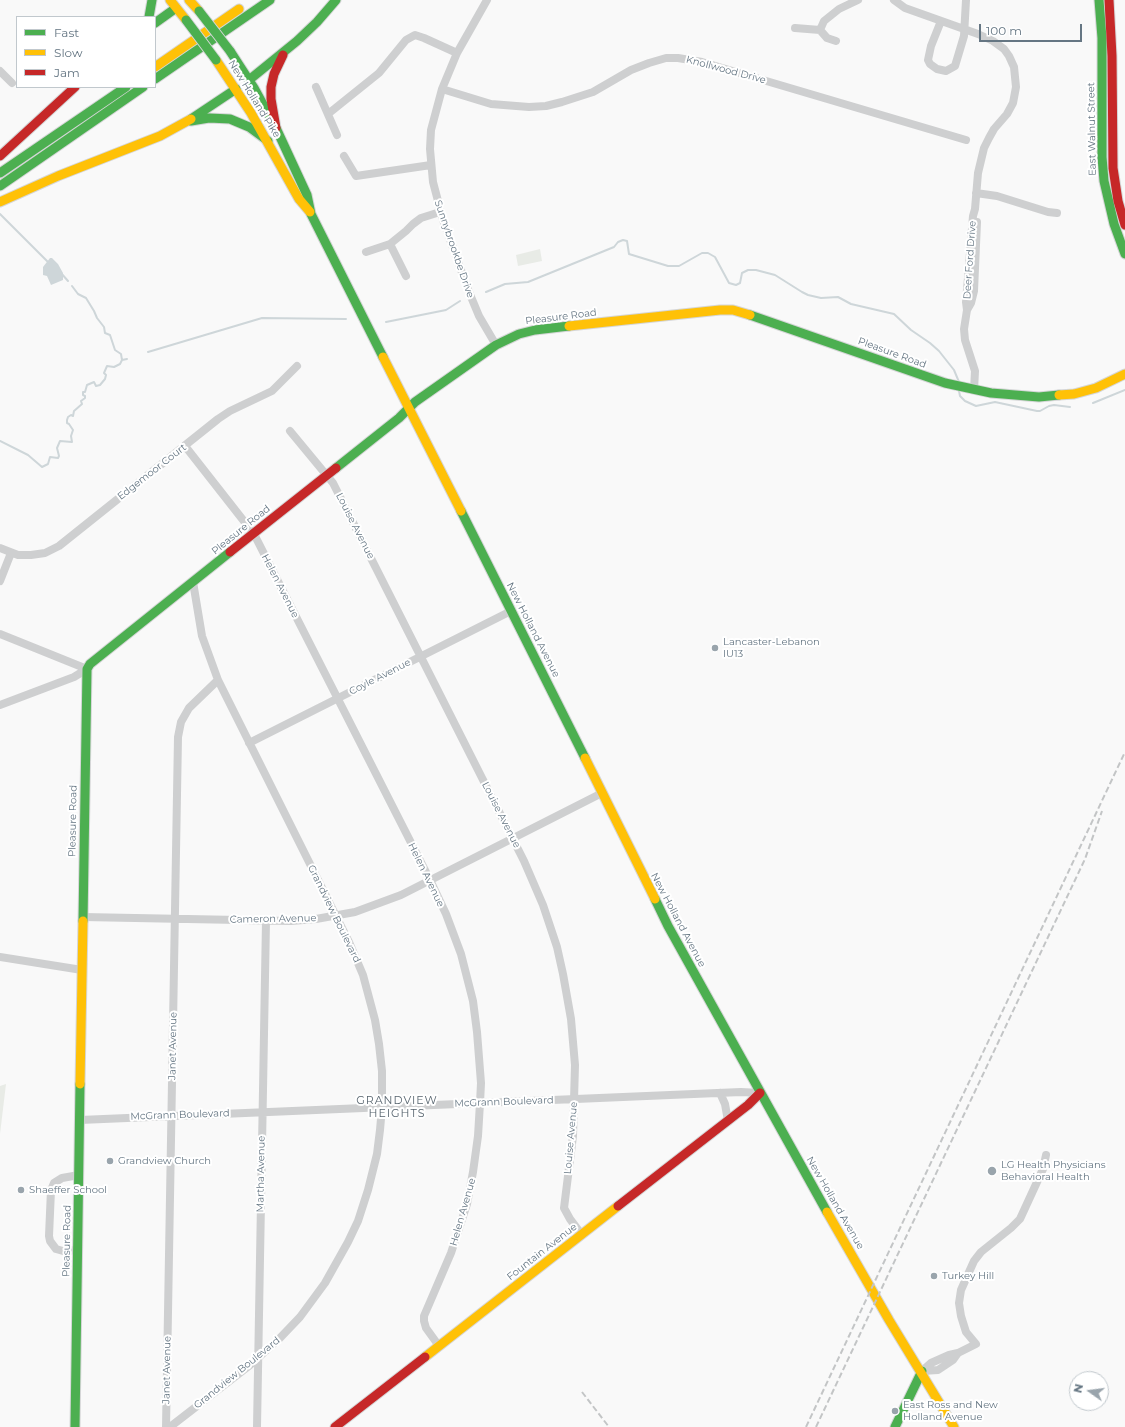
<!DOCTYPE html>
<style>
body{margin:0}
#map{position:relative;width:1125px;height:1427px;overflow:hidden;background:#f9f9f9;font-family:Montserrat,sans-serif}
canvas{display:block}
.legend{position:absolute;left:16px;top:16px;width:140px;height:72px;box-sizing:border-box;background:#fff;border:1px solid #c1c8cd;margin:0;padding:5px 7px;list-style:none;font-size:12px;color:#657683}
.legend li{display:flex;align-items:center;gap:8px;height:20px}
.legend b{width:20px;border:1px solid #c1c8cd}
.north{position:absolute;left:1069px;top:1371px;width:40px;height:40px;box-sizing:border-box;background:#fff;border:1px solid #c1c8cd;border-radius:50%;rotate:284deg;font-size:11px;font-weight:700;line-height:16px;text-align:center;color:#657683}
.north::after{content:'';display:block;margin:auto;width:14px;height:18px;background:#99a4ac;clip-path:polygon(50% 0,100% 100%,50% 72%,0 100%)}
.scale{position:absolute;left:979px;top:24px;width:103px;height:18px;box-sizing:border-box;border:2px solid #657683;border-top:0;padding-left:5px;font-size:12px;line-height:14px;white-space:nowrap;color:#657683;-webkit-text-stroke:3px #fff;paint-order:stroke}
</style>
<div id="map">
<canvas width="1125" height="1427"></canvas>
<ul class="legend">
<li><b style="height:5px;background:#4caf50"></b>Fast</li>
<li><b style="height:5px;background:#ffc107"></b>Slow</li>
<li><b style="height:5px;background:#c62828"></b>Jam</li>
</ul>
<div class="north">N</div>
<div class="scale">100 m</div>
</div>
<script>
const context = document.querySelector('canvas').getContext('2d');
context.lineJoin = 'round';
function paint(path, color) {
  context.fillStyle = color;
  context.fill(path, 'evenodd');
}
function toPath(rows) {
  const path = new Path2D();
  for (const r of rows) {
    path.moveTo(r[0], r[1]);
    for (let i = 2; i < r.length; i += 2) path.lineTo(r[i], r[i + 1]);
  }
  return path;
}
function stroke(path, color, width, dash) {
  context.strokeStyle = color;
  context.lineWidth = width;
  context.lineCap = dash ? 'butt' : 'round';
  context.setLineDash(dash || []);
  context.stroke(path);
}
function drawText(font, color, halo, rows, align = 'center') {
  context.font = font + ' Montserrat,sans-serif';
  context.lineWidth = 4;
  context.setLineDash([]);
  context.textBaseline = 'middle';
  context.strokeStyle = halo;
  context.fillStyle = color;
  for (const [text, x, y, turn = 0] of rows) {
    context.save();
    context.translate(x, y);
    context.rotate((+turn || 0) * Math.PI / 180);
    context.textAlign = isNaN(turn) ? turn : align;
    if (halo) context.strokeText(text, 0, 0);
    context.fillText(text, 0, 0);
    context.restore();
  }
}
const green = toPath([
 [540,249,542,261,518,266,516,255],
 [6,1084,0,1134,0,1086]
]);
const water = toPath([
 [50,258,52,258,58,264,63,273,63,280,51,285,47,276,43,275,43,267]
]);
const stream = toPath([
 [0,214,49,263],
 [61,273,68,281],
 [72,286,78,294,86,298,94,311,97,318,104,327,105,333,110,335,115,350,121,354,122,360],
 [486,292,505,284,528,282,614,247,618,242,623,240,627,241,629,254,668,266,679,266,702,253,708,253,715,257,729,283,736,285,740,283,742,273,748,270,756,270,775,275,802,292,808,295,821,298,838,297,851,304,894,314,911,330,930,343,939,351,954,370,959,382],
 [386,322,446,310,460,301],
 [148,352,262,318,346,319],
 [959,391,960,396,965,401,976,406,995,402,1037,411,1040,411,1049,406,1054,405,1070,407],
 [1093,403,1125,390],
 [0,441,28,455,42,467,48,464,50,457,58,458,59,456,57,448,60,441,72,442,71,436,73,430,69,424,67,423,67,420,68,417,71,415,73,416,74,411,82,404,81,401,85,398,85,396,83,395,83,392,85,392,87,385,94,382,96,386,100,385,105,379,106,375,104,373,107,366,114,367,120,364,122,360,127,359]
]);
const street = toPath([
 [487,0,457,53,442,89,431,130,430,149,433,182,443,220,469,292,479,316,496,345],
 [894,0,905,8,978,34,993,41,1004,49,1009,56,1014,67,1016,87,1013,103,1007,114,994,129,989,138,984,148,978,173,975,209,973,216,966,302,967,310],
 [941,21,931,46,928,60,930,64,937,69,946,71,955,66,964,36,966,0],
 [795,28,820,30,824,21,839,9,858,0],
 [820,30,827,38,836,41],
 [0,71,12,83],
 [316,87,337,135],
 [442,89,491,104,529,107,546,106,562,102,593,92,631,70,649,63,666,58,678,58,702,62,966,140],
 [328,114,379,73,406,40,415,35,424,38,457,53],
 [344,156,356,176,431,165],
 [976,193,997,196,1048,212,1057,213],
 [390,244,406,276],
 [366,252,390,244,406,231,413,224,421,218,440,212],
 [974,390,975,371,965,340,964,329,967,310,971,303,974,291,977,222],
 [290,431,333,483,524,861,543,905,557,947,563,974,571,1019,575,1065,573,1136,564,1208,570,1219,582,1235],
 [185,446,254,534,430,880,446,914,461,954,473,1001,477,1032,481,1083,480,1103,478,1136,473,1172,467,1204,451,1253,424,1316,424,1321,426,1328,439,1346],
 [0,548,18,555,31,555,45,553,59,546,218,419,230,411,272,391,297,366],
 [0,581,11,553],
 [0,634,87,669],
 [0,705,74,677,87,669],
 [249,743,511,611],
 [83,917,291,921,316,919,355,912,401,895,602,793],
 [0,957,82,970],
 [720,1093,725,1104,728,1121],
 [80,1120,741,1092,760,1093],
 [78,1250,63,1251,56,1249,50,1241,49,1236,51,1190,54,1183,62,1178,79,1175],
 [922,1371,938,1370,953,1360,958,1353,976,1344,966,1332,961,1316,959,1303,961,1290,974,1261,981,1252,1011,1228,1020,1219,1043,1169,1046,1155],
 [922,1371,931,1363,949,1355,958,1353],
 [166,1427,178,737,181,722,189,708,218,680],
 [170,1427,250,1365,279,1339,300,1317,325,1283,348,1242,358,1221,368,1190,377,1154,380,1130,382,1107,382,1071,379,1044,375,1020,363,975,349,942,218,680,202,636,193,582],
 [257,1427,266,921]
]);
const fast = toPath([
 [1099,0,1102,38,1102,157,1104,181,1114,224,1125,254],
 [149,17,152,0],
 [155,23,176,8],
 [230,51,254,88,276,128,307,195,311,214,383,357],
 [155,79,270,0],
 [249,80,297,41,317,22,336,0],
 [191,119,236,89],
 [191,121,209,118,230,119,249,127,268,141],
 [0,173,126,87],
 [0,186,143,87],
 [750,315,945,383,991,393,1039,397,1059,395],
 [336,468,399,418,415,402,496,345,519,334,535,330,569,326],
 [461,511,585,758],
 [655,899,668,926,827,1212],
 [83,921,87,669,90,664,230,552],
 [75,1427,80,1084],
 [895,1427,922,1371]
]);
const slow = toPath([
 [170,0,186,20],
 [189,0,199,11],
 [216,60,251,113,299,199,310,212],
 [155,67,239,9],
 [0,202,58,176,160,136,191,119],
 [569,326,720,310,733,310,750,315],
 [383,357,461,511],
 [1059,395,1074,394,1096,388,1125,374],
 [585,758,655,899],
 [80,1084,83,921],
 [827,1212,889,1320,954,1427],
 [425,1357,618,1206]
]);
const jam = toPath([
 [1109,0,1112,56,1113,168,1118,201,1125,225],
 [276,128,271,99,271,87,274,74,283,55],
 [0,156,75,87],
 [230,552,336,468],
 [618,1206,748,1105,760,1093],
 [335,1427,425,1357]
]);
const rail = toPath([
 [582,1392,609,1427],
 [806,1427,1125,752],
 [816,1427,1085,859,1102,811]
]);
const fastBridge = toPath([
 [199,11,230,51],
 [186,20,216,60]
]);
const markers = [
 [715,648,4,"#99a4ac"],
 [110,1161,4,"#99a4ac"],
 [992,1171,5,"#99a4ac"],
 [21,1190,4,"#99a4ac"],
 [934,1276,4,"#99a4ac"],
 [895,1411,4,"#99a4ac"]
];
const streetNames = [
 ["Knollwood Drive",726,70,15],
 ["New Holland Pike",254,99,58],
 ["East Walnut Street",1092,129,-91],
 ["Sunnybrookbe Drive",454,249,71],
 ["Deer Ford Drive",970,260,-86],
 ["Pleasure Road",561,317,-7],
 ["Pleasure Road",892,353,20],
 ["Edgemoor Court",152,472,-38],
 ["Louise Avenue",355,526,63],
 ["Pleasure Road",241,530,-39],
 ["Helen Avenue",280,586,63],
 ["New Holland Avenue",533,630,63],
 ["Coyle Avenue",380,677,-27],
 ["Louise Avenue",501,815,63],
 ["Pleasure Road",73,821,-89],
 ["Helen Avenue",426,875,64],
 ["Grandview Boulevard",334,914,64],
 ["Cameron Avenue",273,919,-1],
 ["New Holland Avenue",678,920,62],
 ["Janet Avenue",173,1046,-89],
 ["McGrann Boulevard",504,1102,-2],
 ["McGrann Boulevard",180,1115,-2],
 ["Louise Avenue",571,1138,-85],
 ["Martha Avenue",261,1174,-89],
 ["New Holland Avenue",835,1203,60],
 ["Helen Avenue",463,1212,-74],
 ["Pleasure Road",67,1241,-89],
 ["Fountain Avenue",542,1252,-38],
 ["Janet Avenue",167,1370,-89],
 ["Grandview Boulevard",237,1373,-39]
];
const poiNames = [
 ["Lancaster-Lebanon",723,642],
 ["IU13",723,654],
 ["Grandview Church",118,1161],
 ["LG Health Physicians",1001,1165],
 ["Behavioral Health",1001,1177],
 ["Shaeffer School",29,1190],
 ["Turkey Hill",942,1276],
 ["East Ross and New",903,1405],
 ["Holland Avenue",903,1417]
];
const neighbourhoodNames = [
 ["GRANDVIEW",397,1101],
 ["HEIGHTS",397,1114]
];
paint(green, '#e8ebe6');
paint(water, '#ced6d9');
stroke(stream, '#ced6d9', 2);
stroke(fast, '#d5d6d7', 11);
stroke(slow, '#d5d6d7', 11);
stroke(jam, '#d5d6d7', 11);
stroke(street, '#cecfd0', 8);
stroke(fast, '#4caf50', 9);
stroke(slow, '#ffc107', 9);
stroke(jam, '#c62828', 9);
stroke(rail, '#c3c5c6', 2, [6, 3]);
stroke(fastBridge, '#d5d6d7', 11, []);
stroke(fastBridge, '#4caf50', 9);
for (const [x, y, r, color] of markers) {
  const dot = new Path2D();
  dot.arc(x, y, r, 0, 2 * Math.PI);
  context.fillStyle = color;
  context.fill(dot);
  stroke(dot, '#fff', 1.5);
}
drawText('10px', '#657683', '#fff', streetNames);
drawText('10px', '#657683', '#fff', poiNames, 'left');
context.letterSpacing = '1px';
drawText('11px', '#57646e', '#fff', neighbourhoodNames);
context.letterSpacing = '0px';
</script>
